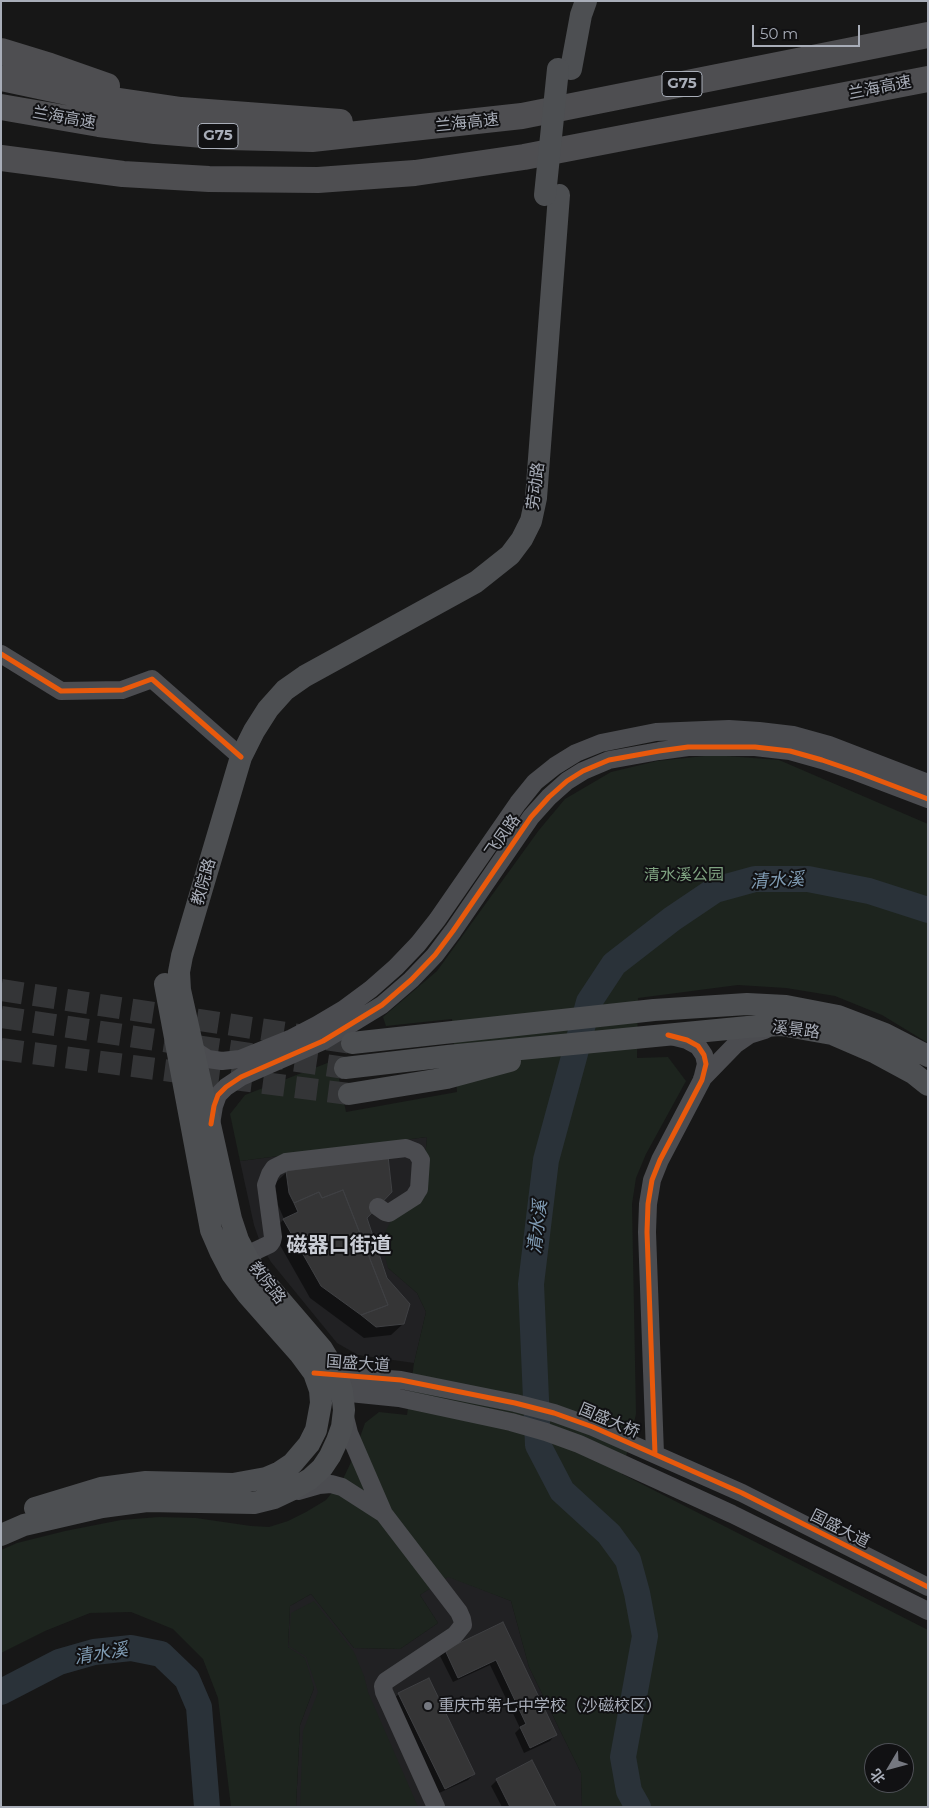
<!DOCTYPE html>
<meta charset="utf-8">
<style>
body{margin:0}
#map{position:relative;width:929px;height:1808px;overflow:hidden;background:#171717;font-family:Montserrat,"Noto Sans SC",sans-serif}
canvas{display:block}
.frame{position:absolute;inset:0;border:2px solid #a8adb8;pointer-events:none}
.north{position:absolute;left:864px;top:1743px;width:50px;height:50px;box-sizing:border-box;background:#111113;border:1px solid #4d4f55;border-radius:50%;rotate:233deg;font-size:14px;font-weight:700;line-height:20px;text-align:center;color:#a8adb8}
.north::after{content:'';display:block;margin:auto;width:18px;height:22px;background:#757880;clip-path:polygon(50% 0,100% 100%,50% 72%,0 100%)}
.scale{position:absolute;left:752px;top:25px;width:108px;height:22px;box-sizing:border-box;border:2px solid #a8adb8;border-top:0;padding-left:6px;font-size:15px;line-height:18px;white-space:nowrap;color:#a8adb8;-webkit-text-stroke:4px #111113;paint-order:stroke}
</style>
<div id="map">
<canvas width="929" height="1808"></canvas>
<div class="frame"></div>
<div class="north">北</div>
<div class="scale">50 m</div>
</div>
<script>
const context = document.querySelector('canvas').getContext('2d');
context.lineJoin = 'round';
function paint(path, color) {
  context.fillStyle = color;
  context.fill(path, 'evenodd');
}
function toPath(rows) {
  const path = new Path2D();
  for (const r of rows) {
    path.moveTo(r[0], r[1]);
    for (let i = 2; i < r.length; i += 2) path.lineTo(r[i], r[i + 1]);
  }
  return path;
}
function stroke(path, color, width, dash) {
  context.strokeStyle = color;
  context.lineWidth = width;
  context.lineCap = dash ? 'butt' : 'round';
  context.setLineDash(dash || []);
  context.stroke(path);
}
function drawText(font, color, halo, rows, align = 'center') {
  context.font = font + ' Montserrat,"Noto Sans SC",sans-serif';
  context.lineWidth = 4;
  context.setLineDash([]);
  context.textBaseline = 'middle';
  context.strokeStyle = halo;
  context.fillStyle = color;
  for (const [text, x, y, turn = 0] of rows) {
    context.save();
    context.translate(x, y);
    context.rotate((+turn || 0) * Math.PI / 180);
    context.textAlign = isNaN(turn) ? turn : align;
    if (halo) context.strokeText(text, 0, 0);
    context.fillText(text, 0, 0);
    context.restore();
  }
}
const built = toPath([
 [427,1137,421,1199,388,1268,417,1293,426,1312,414,1363,358,1355,337,1343,271,1262,261,1245,254,1225,240,1161],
 [448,1576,511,1601,529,1667,581,1773,582,1807,296,1807,300,1725,314,1688,288,1647,290,1606,311,1594,354,1648,400,1649,438,1623,420,1595]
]);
const green = toPath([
 [714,755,779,760,928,824,928,1043,882,1015,835,996,786,988,738,985,638,998,637,1058,668,1057,686,1081,646,1154,636,1178,632,1204,636,1414,622,1474,928,1630,928,1807,582,1807,581,1773,529,1667,511,1601,448,1577,420,1595,438,1623,400,1649,354,1648,311,1594,290,1606,288,1647,305,1658,314,1688,300,1725,296,1807,231,1807,218,1698,203,1659,173,1629,131,1612,90,1613,45,1631,1,1653,1,1550,17,1543,65,1531,121,1520,159,1517,196,1518,251,1526,269,1527,288,1521,306,1512,326,1500,343,1479,352,1460,365,1423,379,1412,407,1415,414,1363,426,1312,417,1293,388,1268,381,1240,391,1221,421,1199,427,1137,240,1161,230,1114,245,1095,335,1060,346,1112,457,1092,452,1019,386,1026,383,1017,437,971,539,830,565,799,611,772,657,761],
 [874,1753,904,1753,904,1783,874,1783],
 [314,1601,354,1652,364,1676,368,1692,418,1807,300,1807,303,1731,318,1692,306,1657,289,1646,291,1613]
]);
const shadow = toPath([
 [287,1172,366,1218,386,1278,403,1324,391,1335,364,1338,310,1298,272,1231,284,1219,278,1205,275,1183],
 [502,1624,555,1735,550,1741,524,1753,515,1733,520,1728,490,1665,453,1682,440,1656,446,1651],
 [399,1694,474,1774,468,1780,439,1793,393,1699],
 [497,1780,555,1807,502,1807,491,1786]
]);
const river = toPath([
 [1,1692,59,1662,94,1652,131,1648,161,1654,187,1679,199,1707,207,1807],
 [638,1807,629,1791,623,1757,645,1636,637,1593,628,1560,609,1534,562,1491,538,1445,531,1284,546,1160,589,1002,614,964,672,919,715,890,755,879,808,879,869,891,928,910]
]);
const building = toPath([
 [388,1156,392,1192,367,1218,387,1278,410,1304,404,1324,376,1327,361,1315,388,1305,343,1190,322,1198,319,1192,294,1203,289,1193,286,1171,388,1156],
 [343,1190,388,1305,361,1315,321,1286,283,1219,298,1212,294,1203,319,1192,322,1198,343,1190],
 [503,1622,557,1735,530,1748,520,1727,526,1724,496,1660,458,1678,445,1650,503,1622],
 [429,1678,475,1774,445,1789,398,1693,429,1678],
 [532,1760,556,1807,510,1807,496,1779,532,1760]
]);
const majorTunnel = toPath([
 [1,990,352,1043],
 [1,1017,345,1068],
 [1,1049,349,1094]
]);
const minor = toPath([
 [1,654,61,691,122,690,152,679,241,757],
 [194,1050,208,1059,222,1061,240,1059,292,1038,317,1025,344,1009,371,989,396,967,418,944,437,920,518,803,535,782,555,766,576,753,601,743,656,732,729,729,759,731,793,735,829,745,928,783],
 [702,1079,736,1044,749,1035,765,1030],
 [211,1124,214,1106,218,1095,226,1087,241,1077,323,1041,382,1005,411,980,435,955,453,931,531,817,549,797,567,781,583,771,609,760,659,751,688,747,755,747,790,751,822,760,857,772,928,799],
 [234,1261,270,1244,272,1241,273,1237,266,1185,270,1174,274,1168,286,1162,406,1148,416,1152,421,1160,419,1189,417,1192,414,1197,389,1213,385,1212,378,1207],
 [326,1374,401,1380,515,1403,554,1413,593,1427,742,1493,928,1587],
 [330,1391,399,1398,511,1422,546,1432,579,1444,732,1514,928,1611],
 [655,1454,647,1232,648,1204,652,1180,660,1160,702,1080,706,1064,704,1055,698,1046,687,1040,671,1036],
 [298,1491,319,1485,331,1484,342,1487,384,1514,349,1433,344,1413],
 [384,1514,459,1612,462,1619,463,1625,455,1635,386,1681,383,1686,384,1692,436,1807]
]);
const major = toPath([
 [571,69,581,15,586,1],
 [352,1043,654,1010,747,1004,786,1006,838,1016,885,1034,928,1056],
 [345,1068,448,1056,748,1027,781,1025,832,1034,876,1053,913,1073,928,1085],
 [349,1094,447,1078,510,1061],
 [35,1508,101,1488,146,1482,233,1484,266,1478,280,1472,292,1464,309,1444,316,1430,321,1403,320,1390,314,1373,300,1354,247,1294,232,1274,221,1253,211,1230,165,984],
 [1,1535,24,1525,102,1507,147,1501,254,1503,274,1498,293,1489,310,1479,322,1468,330,1456,337,1441,342,1427,344,1410,342,1391,337,1374,322,1349,262,1279,248,1259,238,1240,231,1219,180,990,179,972,182,956,241,757,254,731,268,709,285,690,305,676,476,582,510,555,522,539,531,521,536,498,559,195]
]);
const highway = toPath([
 [1,51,50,66,107,86],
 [1,78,86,96,181,110,340,122],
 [1,107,99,124,155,131,228,137,312,139,522,116,928,35],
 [1,158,123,174,209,179,318,180,415,173,524,157,928,79]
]);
const majorBridge = toPath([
 [545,195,558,69]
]);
const cycleway = toPath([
 [1,654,61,691,122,690,152,679,241,757],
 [211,1124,214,1106,218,1095,226,1087,241,1077,323,1041,382,1005,411,980,435,955,453,931,531,817,549,797,567,781,583,771,609,760,659,751,688,747,755,747,790,751,822,760,857,772,928,799],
 [314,1373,401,1380,515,1403,554,1413,593,1427,742,1493,928,1587],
 [655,1454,647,1232,648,1204,652,1180,660,1160,702,1080,706,1064,704,1055,698,1046,687,1040,668,1035]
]);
const markers = [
 [428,1706,5,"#757880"]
];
const shields = [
 [682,84,40],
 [218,136,40]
];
const shieldNames = [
 ["G75",682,84],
 ["G75",218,136]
];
const streetNames = [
 ["兰海高速",880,88,-11],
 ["兰海高速",64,118,10],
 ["兰海高速",467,123,-6],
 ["劳动路",536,486,-83],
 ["飞凤路",503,836,-55],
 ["教院路",204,882,-74],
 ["溪景路",796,1030,7],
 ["教院路",267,1283,52],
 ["国盛大道",358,1364,4],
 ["国盛大桥",609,1421,23],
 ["国盛大道",840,1529,27]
];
const parkNames = [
 ["清水溪公园",684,875]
];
const poiNames = [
 ["重庆市第七中学校（沙磁校区）",438,1706]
];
const waterNames = [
 ["清水溪",777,881,-3],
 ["清水溪",538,1227,-83],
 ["清水溪",101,1654,-9]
];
const districtNames = [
 ["磁器口街道",339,1246]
];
paint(built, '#212123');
paint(green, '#1d241e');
paint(shadow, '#0007');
stroke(river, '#2a3239', 26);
paint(building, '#353536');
stroke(building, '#3f4043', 1);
stroke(majorTunnel, '#343537', 22, [22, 11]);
stroke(minor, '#4b4c50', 18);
stroke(major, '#4d4f52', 22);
stroke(highway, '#4e4e51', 26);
stroke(majorBridge, '#4d4f52', 22);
stroke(cycleway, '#e8590c', 5);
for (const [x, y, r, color] of markers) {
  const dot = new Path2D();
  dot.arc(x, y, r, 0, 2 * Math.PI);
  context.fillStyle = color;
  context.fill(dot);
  stroke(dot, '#111113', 2);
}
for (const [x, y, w] of shields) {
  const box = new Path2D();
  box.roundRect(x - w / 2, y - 12.5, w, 25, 4);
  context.fillStyle = '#111113';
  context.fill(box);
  stroke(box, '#a8adb8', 1);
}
drawText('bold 15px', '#a8adb8', null, shieldNames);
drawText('16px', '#a8adb8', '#111113', streetNames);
drawText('16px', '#7fa381', '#111113', parkNames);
drawText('16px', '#a8adb8', '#111113', poiNames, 'left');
drawText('italic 18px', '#7f9bb3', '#111113', waterNames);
drawText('bold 21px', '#c9ccd4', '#111113', districtNames);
</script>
